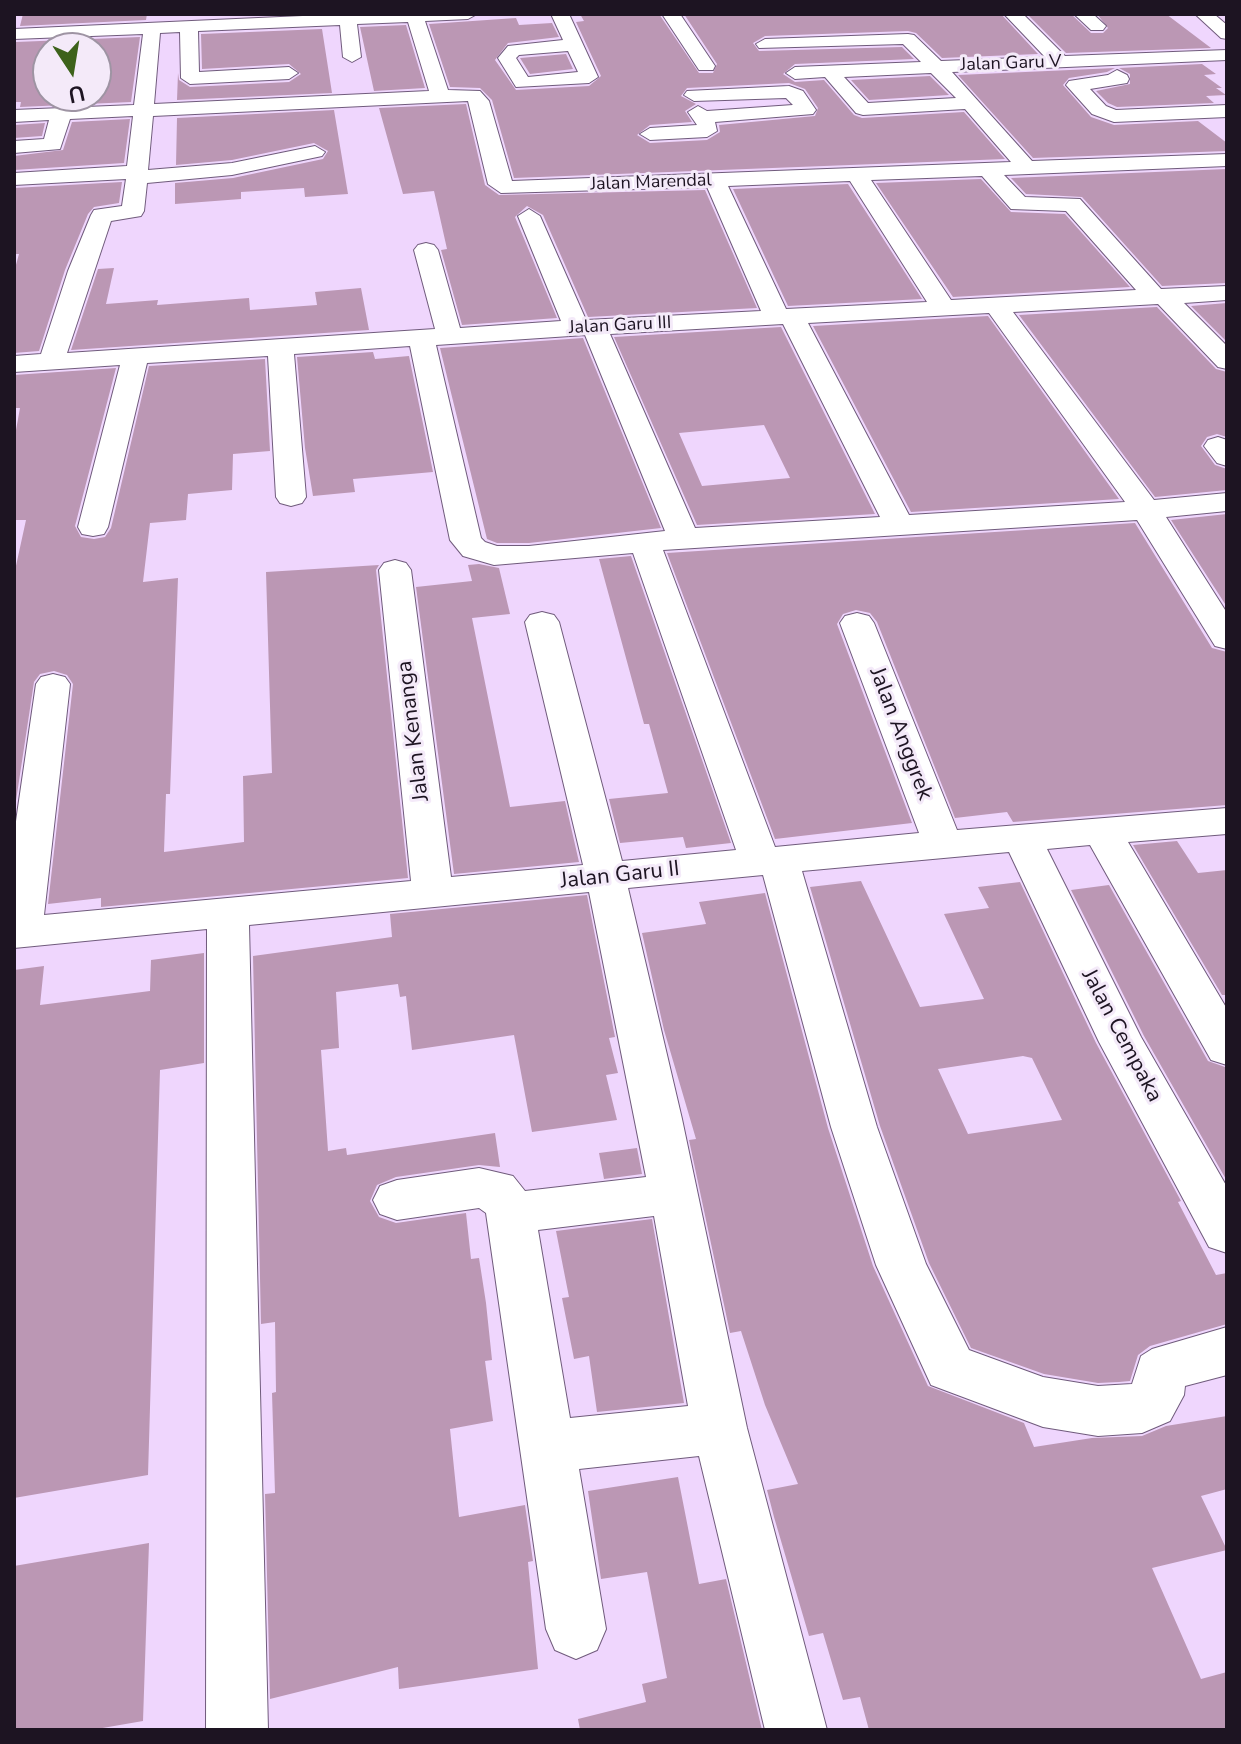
<!DOCTYPE html>
<style>
body{margin:0}
#map{position:relative;width:1241px;height:1744px;overflow:hidden;background:#efd6fd;font-family:"Nunito Sans",sans-serif}
canvas{display:block}
.frame{position:absolute;inset:0;border:16px solid #1d1422;pointer-events:none}
.north{position:absolute;left:32px;top:32px;width:80px;height:80px;box-sizing:border-box;background:#f4eaf9;border:2px solid #9e94a3;border-radius:50%;rotate:168deg;font-size:22px;font-weight:700;line-height:32px;text-align:center;color:#1d1422}
.north::after{content:'';display:block;margin:auto;width:28px;height:36px;background:#3d621b;clip-path:polygon(50% 0,100% 100%,50% 72%,0 100%)}
</style>
<div id="map">
<canvas width="1241" height="1744"></canvas>
<div class="frame"></div>
<div class="north">U</div>
</div>
<script>
const context = document.querySelector('canvas').getContext('2d');
context.lineJoin = 'round';
function paint(path, color) {
  context.fillStyle = color;
  context.fill(path, 'evenodd');
}
function toPath(rows) {
  const path = new Path2D();
  for (const r of rows) {
    path.moveTo(r[0], r[1]);
    for (let i = 2; i < r.length; i += 2) path.lineTo(r[i], r[i + 1]);
  }
  return path;
}
function stroke(path, color, width, dash) {
  context.strokeStyle = color;
  context.lineWidth = width;
  context.lineCap = dash ? 'butt' : 'round';
  context.setLineDash(dash || []);
  context.stroke(path);
}
function drawText(font, color, halo, rows, align = 'center') {
  context.font = font + ' "Nunito Sans",sans-serif';
  context.lineWidth = 6;
  context.setLineDash([]);
  context.textBaseline = 'middle';
  context.strokeStyle = halo;
  context.fillStyle = color;
  for (const [text, x, y, turn = 0] of rows) {
    context.save();
    context.translate(x, y);
    context.rotate((+turn || 0) * Math.PI / 180);
    context.textAlign = isNaN(turn) ? turn : align;
    if (halo) context.strokeText(text, 0, 0);
    context.fillText(text, 0, 0);
    context.restore();
  }
}
const building = toPath([
 [23,14,147,14,146,20,20,26],
 [580,14,659,14,699,73,713,73,717,64,684,14,1001,14,1038,54,942,58,916,33,908,31,765,36,753,43,759,51,902,47,914,59,795,64,783,74,795,82,824,80,854,115,862,118,964,112,1005,159,514,178,492,100,480,88,450,87,429,24,516,18,519,25,552,23,559,37,508,43,495,60,516,90,589,86,601,76,576,22,584,21],
 [789,83,805,89,818,108,815,116,719,125,720,132,707,140,650,143,637,135,650,125,692,122,685,111,696,104,681,96,687,88],
 [1027,14,1071,14,1091,33,1103,33,1108,28,1097,14,1166,14,1211,48,1066,53],
 [406,25,425,88,374,91,360,27],
 [322,29,332,93,177,100,178,73,179,80,190,87,289,82,301,74,289,64,202,69,201,34],
 [140,37,131,102,20,107,21,102,14,102,16,42],
 [48,48,96,48,96,96,48,96],
 [566,54,573,69,530,74,520,58],
 [1202,64,1216,74,1204,75,1222,88,1216,88,1226,95,1206,96,1214,103,1117,107,1108,103,1096,91,1130,84,1130,74,1119,68],
 [1115,68,1107,72,1069,78,1063,85,1091,117,1114,125,1198,121,1227,143,1227,151,1033,158,958,75],
 [930,76,949,95,869,100,851,80],
 [466,104,485,185,499,195,705,190,757,308,588,317,543,215,527,206,515,217,557,318,462,325,441,250,447,249,434,191,403,194,379,108],
 [334,110,348,194,305,197,304,188,241,192,241,199,175,204,175,183,233,178,323,159,328,151,314,143,232,160,176,165,177,118],
 [130,119,124,163,14,170,14,156,63,150,72,122],
 [45,123,42,136,14,138,14,125],
 [1227,169,1227,283,1162,286,1082,197,1026,194,1011,178],
 [981,179,1011,212,1065,214,1130,287,953,297,876,183],
 [122,182,119,203,94,207,88,214,65,270,39,351,14,353,14,272,19,254,14,254,14,188],
 [848,184,922,299,788,306,733,189],
 [114,268,106,304,158,300,157,305,249,298,250,310,317,305,315,292,361,288,369,330,71,350,98,269],
 [1227,303,1227,342,1191,306],
 [1157,307,1216,369,1227,372,1227,437,1217,434,1207,437,1201,446,1215,465,1227,469,1227,490,1155,497,1019,315],
 [988,316,1119,499,911,512,813,326],
 [781,327,875,514,697,525,614,337],
 [764,425,790,478,702,486,679,433],
 [583,338,661,528,529,543,497,543,487,539,440,348],
 [373,352,375,359,409,356,433,472,353,479,355,492,313,496,305,448,297,357],
 [265,359,270,451,233,454,232,490,188,494,186,520,150,523,143,582,178,578,170,794,166,794,164,852,244,842,243,776,272,773,266,572,379,565,376,570,408,878,101,907,101,898,48,904,73,684,67,675,54,671,40,674,34,682,14,814,14,575,26,520,14,520,14,441,20,408,14,408,14,375,116,368,75,526,81,537,94,539,105,537,111,528,149,366],
 [1227,514,1227,607,1171,520],
 [1135,523,1212,648,1227,652,1227,805,1013,822,1007,812,955,818,877,622,870,613,856,610,843,614,837,624,912,823,775,839,667,553],
 [631,556,731,843,686,848,683,837,620,843,609,799,668,793,649,724,644,724,599,559],
 [479,564,499,568,510,614,472,618,510,807,565,801,579,862,454,874,416,587,472,581,468,565],
 [1177,841,1198,873,1227,870,1227,995,1222,995,1133,845],
 [861,881,920,1007,984,999,944,914,989,908,978,887,1020,882,1096,1043,1181,1201,1178,1202,1216,1275,1227,1273,1227,1324,1150,1346,1138,1355,1130,1381,1119,1382,1098,1383,1044,1374,971,1348,929,1263,880,1126,810,887],
 [1023,1056,1032,1058,1062,1120,968,1134,938,1069],
 [1109,885,1208,1061,1225,1067,1227,1072,1227,1181,1144,1036,1071,890],
 [765,893,828,1128,873,1266,928,1386,1024,1423,1034,1447,1092,1438,1142,1436,1166,1426,1227,1416,1227,1489,1201,1496,1227,1550,1152,1568,1201,1679,1227,1672,1227,1730,869,1730,860,1697,843,1700,823,1633,809,1636,774,1517,767,1490,798,1484,765,1405,741,1331,730,1333,689,1140,696,1139,664,1030,642,933,706,924,699,902],
 [587,895,615,1037,609,1038,618,1073,606,1075,617,1120,532,1132,514,1035,412,1050,406,996,400,997,398,984,336,992,339,1048,321,1050,328,1151,346,1148,347,1155,495,1133,500,1167,479,1165,396,1177,377,1185,370,1201,379,1217,396,1223,466,1213,471,1259,479,1258,486,1303,492,1360,485,1361,493,1421,450,1429,459,1517,525,1505,533,1561,528,1562,538,1669,399,1689,398,1667,270,1699,265,1494,275,1493,272,1393,276,1392,275,1322,261,1324,253,956,392,937,390,914],
 [204,953,204,1063,160,1070,148,1475,14,1498,14,970,44,966,40,1005,150,991,151,960],
 [637,1148,642,1174,604,1179,599,1153],
 [652,1219,684,1403,597,1412,589,1356,574,1359,562,1298,569,1297,556,1231],
 [678,1477,699,1584,726,1579,762,1730,580,1730,578,1719,646,1702,642,1684,667,1678,647,1572,601,1579,588,1491],
 [149,1543,143,1721,91,1730,14,1730,14,1566]
]);
const minor = toPath([
 [347,14,477,14,468,19,425,21,448,90,480,91,489,101,512,181,1011,162,965,109,863,115,856,113,825,77,795,79,786,73,795,67,921,62,903,44,759,48,756,44,765,39,908,34,914,35,941,61,1045,57,1004,14,1023,14,1065,56,1227,50,1227,60,952,72,1032,161,1227,154,1227,166,1004,175,1025,197,1080,199,1161,289,1227,286,1227,300,1184,303,1227,346,1227,369,1218,367,1158,304,1013,312,1154,500,1227,493,1227,511,1166,517,1227,613,1227,649,1215,646,1137,520,663,550,775,847,919,833,840,623,845,616,857,613,869,616,874,623,957,830,1227,808,1227,834,1128,842,1227,1009,1227,1065,1211,1060,1090,845,1047,849,1141,1037,1227,1187,1227,1253,1209,1247,1099,1042,1009,852,802,871,877,1127,926,1264,969,1350,1043,1377,1098,1386,1132,1384,1141,1356,1152,1349,1227,1327,1227,1375,1185,1386,1184,1395,1170,1421,1142,1433,1098,1436,1043,1427,931,1385,876,1265,831,1127,763,875,628,888,682,1119,747,1428,827,1730,765,1730,699,1456,579,1469,606,1629,597,1650,576,1659,555,1650,546,1629,486,1213,479,1208,397,1220,380,1214,373,1200,380,1186,397,1180,479,1168,513,1176,525,1191,646,1177,589,892,249,925,268,1730,206,1730,207,929,14,948,14,835,36,684,41,677,53,674,65,677,70,684,44,915,411,881,379,570,384,563,395,560,406,563,411,570,451,877,583,865,525,622,530,615,542,612,554,615,559,622,622,861,736,850,633,553,494,565,463,556,450,540,410,346,294,354,306,497,302,503,291,506,280,503,276,497,268,356,147,363,108,527,104,534,93,536,82,534,78,527,120,365,14,372,14,356,41,354,68,271,91,215,94,210,122,206,126,179,14,185,14,173,127,166,133,116,70,119,60,149,14,153,14,141,44,139,49,120,14,122,14,110,134,105,143,34,14,39,14,29,347,14],
 [408,22,429,91,154,104,160,33,180,32,181,78,190,84,289,79,298,73,289,67,199,72,198,31,340,25,343,57,352,62,361,57,357,24,408,22],
 [931,73,956,98,868,103,844,77,931,73],
 [468,101,488,184,501,193,707,187,761,311,586,320,540,216,529,209,518,216,561,321,460,328,438,250,434,245,426,243,418,245,414,250,435,329,67,353,111,221,141,216,144,211,147,183,232,175,322,156,325,152,315,146,232,163,148,170,153,116,468,101],
 [982,176,1011,209,1066,211,1136,290,951,300,871,180,982,176],
 [850,181,927,302,786,309,728,186,850,181],
 [989,313,1125,502,909,515,808,323,989,313],
 [783,324,880,517,695,528,610,334,783,324],
 [585,335,665,531,529,546,497,546,485,542,481,538,436,345,585,335],
 [654,1216,688,1406,570,1418,538,1230,654,1216],
 [551,14,569,14,598,77,589,83,516,87,498,58,508,46,563,40,551,14],
 [568,51,578,72,528,77,516,58,519,55,568,51],
 [662,14,680,14,715,66,713,70,699,70,662,14],
 [1074,14,1093,14,1106,26,1103,30,1091,30,1074,14],
 [1195,14,1214,14,1227,25,1227,39,1221,38,1195,14],
 [1117,70,1127,75,1129,79,1127,83,1090,89,1106,106,1116,110,1227,105,1227,117,1114,122,1092,114,1066,85,1069,81,1108,75,1117,70],
 [789,86,803,91,816,110,813,114,715,122,717,131,707,137,650,140,640,134,650,128,697,125,688,112,698,106,707,111,793,105,786,98,694,101,684,95,687,91,789,86],
 [1218,437,1227,440,1227,466,1217,463,1204,446,1208,440,1218,437]
]);
const farStreetnames = [
 ["Jalan Garu V",1011,64,-2],
 ["Jalan Marendal",651,183,-2],
 ["Jalan Garu III",620,326,-3]
];
const streetNames = [
 ["Jalan Kenanga",414,731,-97],
 ["Jalan Anggrek",900,734,69],
 ["Jalan Garu II",620,876,-6],
 ["Jalan Cempaka",1121,1036,62]
];
paint(building, '#bb97b4');
stroke(minor, '#705b7c', 2);
paint(minor, '#fff');
drawText('18px', '#1d1422', '#f4eaf9', farStreetnames);
drawText('22px', '#1d1422', '#f4eaf9', streetNames);
</script>
